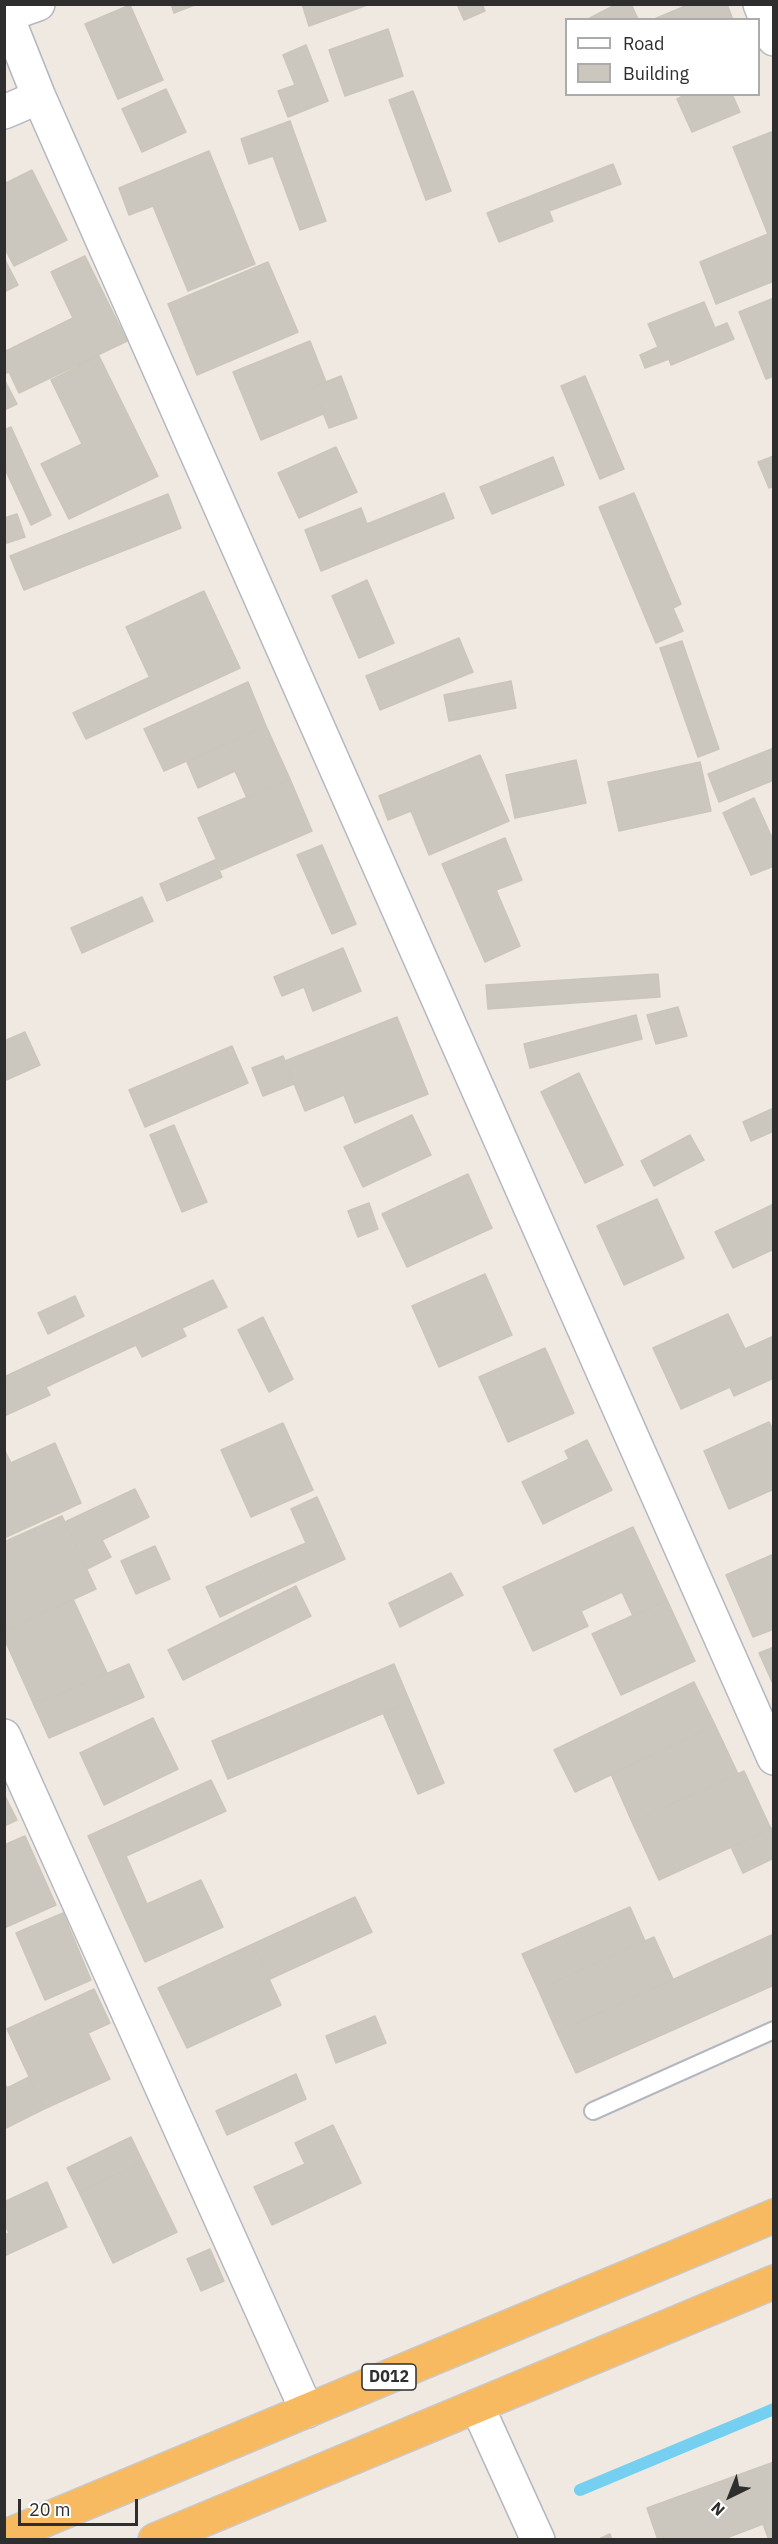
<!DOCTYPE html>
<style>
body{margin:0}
#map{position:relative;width:778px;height:2544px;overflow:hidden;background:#efe9e1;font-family:"IBM Plex Sans",sans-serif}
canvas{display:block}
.frame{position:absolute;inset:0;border:6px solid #2e2e2e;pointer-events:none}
.legend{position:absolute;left:565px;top:18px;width:195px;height:78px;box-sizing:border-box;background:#fff;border:2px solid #ababab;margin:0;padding:8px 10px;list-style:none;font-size:18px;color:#2e2e2e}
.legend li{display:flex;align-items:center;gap:12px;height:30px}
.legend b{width:30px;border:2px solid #ababab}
.north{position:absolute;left:700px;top:2466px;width:60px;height:60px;-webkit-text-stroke:4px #fff;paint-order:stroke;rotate:223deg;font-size:16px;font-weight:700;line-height:24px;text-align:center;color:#2e2e2e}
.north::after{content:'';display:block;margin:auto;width:21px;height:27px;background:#2e2e2e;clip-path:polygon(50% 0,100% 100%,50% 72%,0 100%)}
.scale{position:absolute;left:18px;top:2499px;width:120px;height:27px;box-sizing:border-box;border:3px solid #2e2e2e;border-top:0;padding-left:8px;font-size:18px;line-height:21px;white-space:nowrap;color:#2e2e2e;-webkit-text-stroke:4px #fff;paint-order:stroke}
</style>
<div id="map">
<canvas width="778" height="2544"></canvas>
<div class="frame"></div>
<ul class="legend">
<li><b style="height:8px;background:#fff"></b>Road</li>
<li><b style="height:16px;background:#cbc7bf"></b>Building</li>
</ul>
<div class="north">N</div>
<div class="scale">20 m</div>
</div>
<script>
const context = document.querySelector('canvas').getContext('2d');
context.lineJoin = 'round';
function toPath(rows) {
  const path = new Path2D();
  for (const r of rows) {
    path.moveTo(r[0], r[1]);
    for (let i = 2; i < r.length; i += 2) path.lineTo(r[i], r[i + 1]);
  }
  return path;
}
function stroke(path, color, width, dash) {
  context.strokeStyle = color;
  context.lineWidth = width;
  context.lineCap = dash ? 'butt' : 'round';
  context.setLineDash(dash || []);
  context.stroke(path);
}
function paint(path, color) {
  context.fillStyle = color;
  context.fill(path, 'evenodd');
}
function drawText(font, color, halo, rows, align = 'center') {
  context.font = font + ' "IBM Plex Sans",sans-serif';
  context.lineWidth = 4.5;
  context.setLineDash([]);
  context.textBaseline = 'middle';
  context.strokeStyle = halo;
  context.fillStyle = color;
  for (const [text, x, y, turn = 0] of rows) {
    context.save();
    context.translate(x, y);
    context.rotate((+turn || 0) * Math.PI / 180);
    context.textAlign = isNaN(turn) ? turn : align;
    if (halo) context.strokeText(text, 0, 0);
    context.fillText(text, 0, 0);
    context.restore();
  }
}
const stream = toPath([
 [580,2490,774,2409]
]);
const building = toPath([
 [171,4,197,4,174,13,171,4],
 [302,4,370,4,309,26,302,4],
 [457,4,482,4,485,11,464,20,457,4],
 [617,4,631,4,638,19,586,20,617,4],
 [690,4,727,4,733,20,652,20,690,4],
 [130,5,163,80,118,99,85,24,130,5],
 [388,29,403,76,345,96,329,50,388,29],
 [306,45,328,101,288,117,278,91,295,85,283,55,306,45],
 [166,89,186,132,142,152,122,109,166,89],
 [413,91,451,191,426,200,389,100,413,91],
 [687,94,732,94,740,112,692,132,677,99,687,94],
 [290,121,326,221,300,230,273,156,249,164,241,139,290,121],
 [774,131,774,281,716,304,700,262,768,234,733,147,774,131],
 [209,151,255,264,188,291,153,206,129,215,119,188,209,151],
 [613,164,621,184,549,211,553,221,499,242,487,213,613,164],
 [32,170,67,240,14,266,4,247,4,184,32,170],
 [85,256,127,341,19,393,9,372,4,374,4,352,73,318,51,272,85,256],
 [4,258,18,285,4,292,4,258],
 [268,262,298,332,197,375,168,304,268,262],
 [774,298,774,376,766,379,739,312,774,298],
 [704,302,715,328,727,323,734,339,671,365,669,359,645,368,640,355,658,347,648,324,704,302],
 [310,341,326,382,313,387,323,414,261,440,233,372,310,341],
 [99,356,158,476,69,519,41,464,82,444,51,380,99,356],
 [341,376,357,418,329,428,313,387,341,376],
 [585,376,624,469,600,479,561,386,585,376],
 [4,379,17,404,4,410,4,379],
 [11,427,51,515,31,525,4,467,4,430,11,427],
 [336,447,357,492,299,518,278,473,336,447],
 [774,456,774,486,769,488,758,462,774,456],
 [553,457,564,485,492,514,480,487,553,457],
 [444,493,454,518,321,571,305,530,361,508,367,524,444,493],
 [634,493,681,604,673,608,683,631,656,643,599,507,634,493],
 [168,494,181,528,24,590,10,556,168,494],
 [17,514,25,537,4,544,4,518,17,514],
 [367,580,394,643,359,658,332,596,367,580],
 [204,591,240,668,162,704,126,627,204,591],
 [459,638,473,672,380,710,366,676,459,638],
 [682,641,719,749,698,757,660,648,682,641],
 [150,677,162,704,86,739,73,713,150,677],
 [511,681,516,708,449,721,444,695,511,681],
 [248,682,266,726,164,771,144,729,248,682],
 [266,726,290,779,247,798,235,771,198,788,187,762,266,726],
 [774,748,774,780,719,802,708,774,774,748],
 [480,755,509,821,429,855,411,811,388,820,379,796,480,755],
 [576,760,586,803,515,818,506,775,576,760],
 [700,762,711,811,619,831,608,782,700,762],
 [290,779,312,831,221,870,198,818,290,779],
 [754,798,774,842,774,866,751,875,723,813,754,798],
 [505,838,522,880,496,890,520,946,485,962,442,864,505,838],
 [322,845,356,924,332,934,297,855,322,845],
 [215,860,222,877,167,901,160,884,215,860],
 [142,897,153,921,82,953,71,928,142,897],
 [343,948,361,991,313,1011,304,987,282,996,274,977,343,948],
 [658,974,660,997,488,1009,486,985,658,974],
 [678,1007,687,1036,656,1044,647,1015,678,1007],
 [636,1015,642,1039,530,1068,524,1044,636,1015],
 [397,1017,428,1094,355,1123,344,1095,305,1111,285,1061,397,1017],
 [25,1032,40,1065,4,1081,4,1041,25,1032],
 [232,1046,248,1083,145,1127,129,1090,232,1046],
 [283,1056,294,1084,263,1096,252,1068,283,1056],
 [579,1073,623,1165,585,1183,541,1092,579,1073],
 [774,1108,774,1131,751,1141,743,1122,774,1108],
 [412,1115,431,1155,363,1187,344,1147,412,1115],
 [174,1125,207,1202,182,1212,150,1135,174,1125],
 [690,1135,704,1160,654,1186,641,1161,690,1135],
 [468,1174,492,1228,407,1267,382,1214,468,1174],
 [657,1199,684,1258,624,1285,597,1226,657,1199],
 [369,1203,378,1229,358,1237,348,1211,369,1203],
 [774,1204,774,1249,733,1268,715,1232,774,1204],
 [485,1274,512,1335,439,1367,412,1306,485,1274],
 [213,1280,227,1307,182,1328,186,1336,142,1357,136,1345,46,1387,50,1395,4,1416,4,1377,213,1280],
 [75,1296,84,1316,48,1334,38,1313,75,1296],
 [728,1314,745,1349,774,1336,774,1378,734,1396,730,1387,681,1409,653,1348,728,1314],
 [263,1317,293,1379,269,1392,238,1330,263,1317],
 [545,1348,574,1413,508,1442,479,1377,545,1348],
 [769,1422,774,1431,774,1489,729,1509,704,1451,769,1422],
 [283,1423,313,1490,251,1517,221,1450,283,1423],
 [587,1440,612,1490,543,1524,522,1482,569,1459,565,1451,587,1440],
 [55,1443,81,1503,4,1538,4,1449,11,1463,55,1443],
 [135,1489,149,1517,102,1540,111,1557,87,1569,65,1522,135,1489],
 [317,1497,345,1559,268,1594,255,1565,306,1543,291,1509,317,1497],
 [62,1516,96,1589,4,1631,4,1542,62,1516],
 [633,1527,667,1600,633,1616,622,1592,581,1611,588,1626,533,1651,503,1587,633,1527],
 [155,1546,170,1579,136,1594,121,1561,155,1546],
 [774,1554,774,1629,753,1637,726,1575,774,1554],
 [255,1565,268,1594,220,1617,206,1587,255,1565],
 [451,1573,463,1595,400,1627,389,1603,451,1573],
 [296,1586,311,1616,183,1680,168,1650,296,1586],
 [73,1599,107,1673,34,1705,4,1638,4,1631,73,1599],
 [667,1600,695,1661,621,1695,592,1634,667,1600],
 [774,1647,774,1686,759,1653,774,1647],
 [129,1664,144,1697,49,1738,34,1705,129,1664],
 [394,1664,410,1702,228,1779,212,1741,394,1664],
 [694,1682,715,1725,575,1792,554,1750,694,1682],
 [410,1702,444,1783,418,1794,383,1713,410,1702],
 [153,1718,178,1769,104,1805,80,1753,153,1718],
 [715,1725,738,1774,632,1822,611,1774,715,1725],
 [744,1771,771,1829,659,1880,632,1822,744,1771],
 [211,1780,226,1811,126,1856,147,1904,201,1880,223,1927,145,1962,88,1836,211,1780],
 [4,1794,17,1820,4,1826,4,1794],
 [774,1827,774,1858,743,1873,731,1847,774,1827],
 [25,1836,56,1905,4,1928,4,1845,25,1836],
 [355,1897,372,1932,270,1979,253,1944,355,1897],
 [630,1907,645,1941,538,1989,522,1954,630,1907],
 [63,1913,91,1980,45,2000,16,1933,63,1913],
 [774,1934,774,1985,576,2073,557,2032,774,1934],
 [654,1937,673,1979,557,2032,538,1989,654,1937],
 [253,1944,281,2005,187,2048,158,1988,253,1944],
 [94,1989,110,2023,88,2033,110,2079,44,2109,7,2029,94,1989],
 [375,2016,386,2043,336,2063,326,2036,375,2016],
 [296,2074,306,2099,227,2135,216,2111,296,2074],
 [29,2077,44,2109,4,2129,4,2082,7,2088,29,2077],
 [333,2125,361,2183,272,2225,254,2187,305,2164,295,2143,333,2125],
 [131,2137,143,2162,79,2192,67,2168,131,2137],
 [143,2162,177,2232,113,2263,79,2192,143,2162],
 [47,2182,67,2227,4,2256,4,2235,9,2233,4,2223,4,2202,47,2182],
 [210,2249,224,2281,201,2291,187,2259,210,2249],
 [774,2462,774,2540,769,2540,763,2524,721,2540,658,2540,647,2508,774,2462],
 [610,2534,612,2540,597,2540,610,2534]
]);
const service = toPath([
 [593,2111,774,2030]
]);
const minor = toPath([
 [760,4,774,39],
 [4,9,39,97,774,1758],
 [7,15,38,4],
 [4,112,39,97],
 [4,1736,307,2411]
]);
const tertiary = toPath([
 [477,2406,538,2540]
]);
const trunk = toPath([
 [4,2537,774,2216],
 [155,2540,774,2282]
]);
const shields = [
 [389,2377,54]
];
const shieldNames = [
 ["D012",389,2377]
];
stroke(stream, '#75cff0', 12);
paint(building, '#cbc7bf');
stroke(building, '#cbc5ba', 1.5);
stroke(service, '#b4b7c1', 20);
stroke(minor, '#b4b7c1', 36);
stroke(tertiary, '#b4b7c1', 36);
stroke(trunk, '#c9c9c9', 36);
stroke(service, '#fff', 16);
stroke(minor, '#fff', 33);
stroke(tertiary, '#fff', 33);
stroke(trunk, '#f8ba60', 33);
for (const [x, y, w] of shields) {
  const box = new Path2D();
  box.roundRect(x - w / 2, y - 13, w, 26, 4.5);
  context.fillStyle = '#fff';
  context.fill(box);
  stroke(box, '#2e2e2e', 1.5);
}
drawText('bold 16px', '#2e2e2e', null, shieldNames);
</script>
